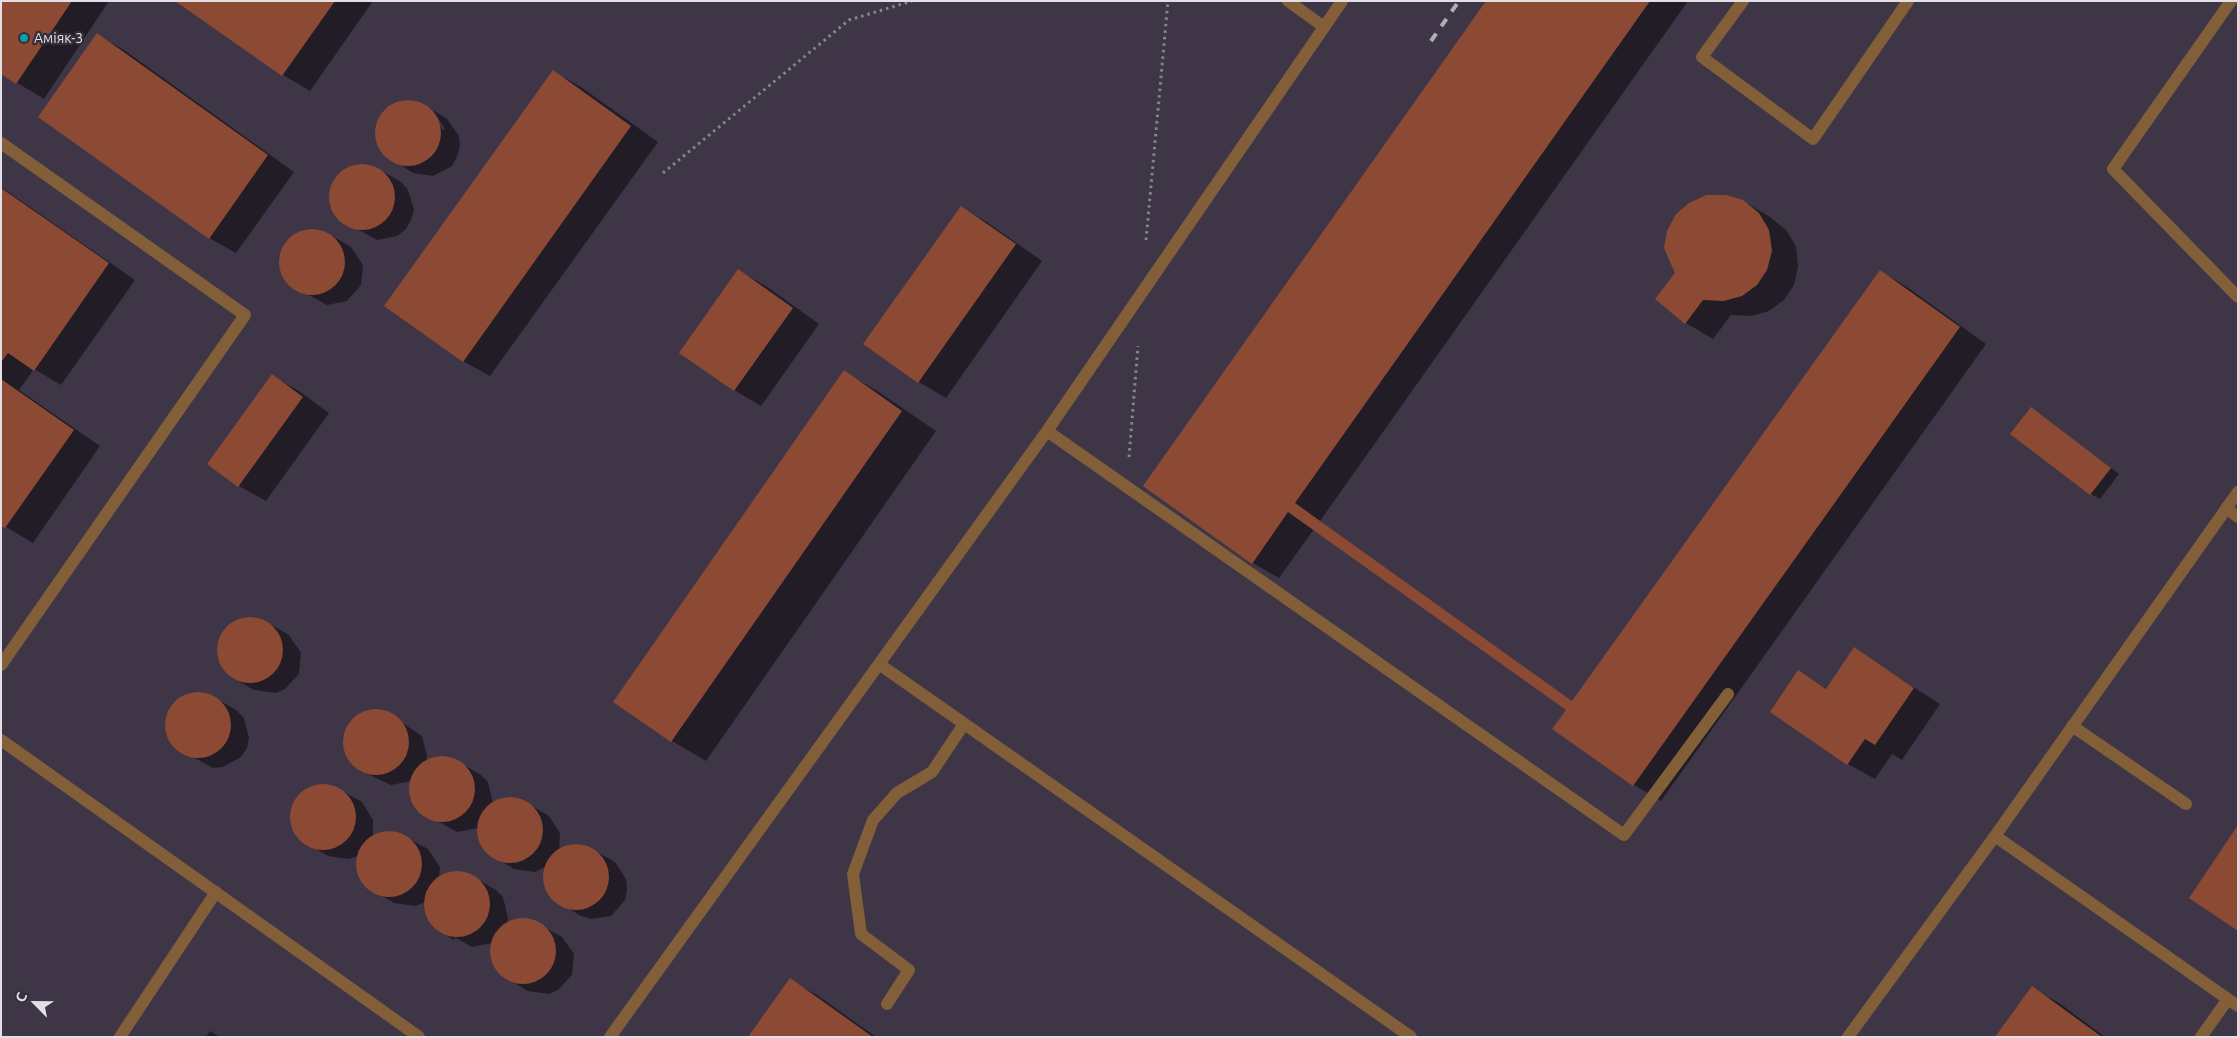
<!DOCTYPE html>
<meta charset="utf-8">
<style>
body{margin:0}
#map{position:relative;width:2239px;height:1038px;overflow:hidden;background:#342e39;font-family:Ubuntu,sans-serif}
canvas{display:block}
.frame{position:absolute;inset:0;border:2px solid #e2dfe5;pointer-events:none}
.north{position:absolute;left:10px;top:978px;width:50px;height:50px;-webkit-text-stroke:4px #342e39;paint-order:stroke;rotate:293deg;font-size:14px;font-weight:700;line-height:20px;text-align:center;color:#e2dfe5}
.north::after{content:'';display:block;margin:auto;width:18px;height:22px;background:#e2dfe5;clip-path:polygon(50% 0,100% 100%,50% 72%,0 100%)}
</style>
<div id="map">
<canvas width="2239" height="1038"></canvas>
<div class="frame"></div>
<div class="north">С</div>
</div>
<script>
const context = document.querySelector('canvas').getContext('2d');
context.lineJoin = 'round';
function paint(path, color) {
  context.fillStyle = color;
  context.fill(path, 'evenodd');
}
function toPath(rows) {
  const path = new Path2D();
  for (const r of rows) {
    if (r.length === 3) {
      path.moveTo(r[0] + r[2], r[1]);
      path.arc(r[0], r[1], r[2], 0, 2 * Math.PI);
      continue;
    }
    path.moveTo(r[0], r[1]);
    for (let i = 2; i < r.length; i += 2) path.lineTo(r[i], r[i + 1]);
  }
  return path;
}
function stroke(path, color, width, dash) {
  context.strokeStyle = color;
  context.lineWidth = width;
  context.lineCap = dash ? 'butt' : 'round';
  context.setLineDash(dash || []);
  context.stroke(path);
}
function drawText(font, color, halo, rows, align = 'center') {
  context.font = font + ' Ubuntu,sans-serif';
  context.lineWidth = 4.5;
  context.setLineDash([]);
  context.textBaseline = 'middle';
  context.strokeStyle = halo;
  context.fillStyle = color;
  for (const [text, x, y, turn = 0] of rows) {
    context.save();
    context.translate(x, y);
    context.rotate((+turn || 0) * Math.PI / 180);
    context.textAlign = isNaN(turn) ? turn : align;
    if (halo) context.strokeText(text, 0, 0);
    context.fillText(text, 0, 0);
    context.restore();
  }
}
const built = toPath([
 [1,1,2238,1,2238,1037,1,1037]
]);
const shadow = toPath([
 [1,1,109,1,44,99,1,73],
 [177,1,373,1,310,91,283,75],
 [1488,1,1688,1,1320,521,1573,702,1880,271,1907,287,1986,344,1661,801,1634,785,1554,729,1568,710,1314,529,1279,578,1253,563],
 [98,35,124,50,294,172,236,253,209,238],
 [554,72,581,87,658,142,490,376,463,361],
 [408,101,419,103,432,110,430,110,443,130,445,129,433,110,447,119,459,136,460,146,457,157,452,166,433,176,413,173,386,155,379,146,377,136,381,116,388,108],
 [362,165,382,171,401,182,408,190,414,210,411,220,406,229,397,236,377,240,339,219,330,200,331,189,335,180,351,167],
 [1,187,135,280,61,385,34,369,19,390,100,446,33,543,1,524],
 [1743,201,1770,217,1786,230,1796,246,1798,267,1794,285,1784,300,1769,311,1752,316,1731,315,1713,339,1686,323,1657,299],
 [961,207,988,223,1042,261,946,398,919,382,865,344],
 [312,230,332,236,351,247,363,265,361,285,347,301,327,305,289,284,280,265,285,244,301,232],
 [739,271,766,286,819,324,761,406,734,390],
 [845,372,879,392,936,431,706,761,672,741,615,702],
 [272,376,299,391,329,413,266,501,239,486,209,464],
 [2040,414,2119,474,2100,499,2091,494],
 [240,620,260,620,270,624,289,635,301,653,299,674,285,689,276,693,254,690,235,679,221,663,219,643,223,633],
 [1854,649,1940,704,1902,760,1892,754,1875,779,1848,764,1798,672,1827,689],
 [197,692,217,699,236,710,244,718,249,738,247,748,241,757,223,767,213,768,193,757,174,746,168,738,166,717,170,707,178,700],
 [365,712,386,712,422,736,427,756,426,762,441,757,462,764,481,775,488,782,493,803,509,798,520,799,549,816,560,833,559,851,565,846,586,846,615,862,626,879,627,890,625,900,611,916,591,919,581,916,553,899,544,880,545,867,535,872,514,869,486,852,481,843,478,828,457,832,419,811,410,793,411,781,391,785,361,771,352,764,344,745,345,735,349,725],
 [333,786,362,802,373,820,373,837,379,834,399,833,428,849,440,867,439,878,457,872,477,879,496,890,503,897,508,918,507,924,513,921,533,921,562,937,574,954,572,975,558,990,549,994,528,991,509,980,494,964,492,943,472,947,454,937,454,940,443,933,428,918,426,902,415,906,394,903,366,886,360,877,358,856,348,859,328,856,309,845,294,830,291,820,296,800,312,787],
 [790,980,817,995,876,1037,750,1037],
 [2032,988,2059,1003,2105,1037,1997,1037],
 [210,1031,220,1037,206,1037]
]);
const building = toPath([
 [1,1,72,1,16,84,1,74],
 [175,1,335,1,282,76],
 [1486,1,1650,1,1295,503,1572,701,1880,270,1960,327,1633,786,1552,729,1566,710,1288,512,1252,564,1143,486],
 [97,33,268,155,209,239,38,117],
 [553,70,631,126,463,362,384,306],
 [408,133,33],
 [362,197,33],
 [1,188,109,263,34,371,8,353,1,362],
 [1706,195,1726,195,1743,200,1759,213,1769,230,1772,251,1767,270,1757,285,1742,296,1724,301,1703,300,1685,324,1655,299,1675,273,1664,248,1667,231,1676,214,1689,203],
 [961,206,1016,244,918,383,863,344],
 [312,262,33],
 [738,269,793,308,734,391,679,353],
 [844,370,902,411,671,742,613,702],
 [272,374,303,397,238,487,207,464],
 [1,379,74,430,5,528,1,526],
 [2031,407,2111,468,2090,495,2010,434],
 [250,650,33],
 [1854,647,1914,688,1875,745,1865,739,1847,765,1770,712,1798,670,1826,689],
 [198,725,33],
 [376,742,33],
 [442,789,33],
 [323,817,33],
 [510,830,33],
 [2238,825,2238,931,2189,898],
 [389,864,33],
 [576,877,33],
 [457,904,33],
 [523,951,33],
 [790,978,873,1037,748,1037],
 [2032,986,2102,1037,1995,1037]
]);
const path = toPath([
 [663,173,849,20,912,1],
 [1146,240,1168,1],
 [1129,457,1138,346]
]);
const lane = toPath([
 [1288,1,1324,27],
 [1743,1,1702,57,1813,139,1908,1],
 [2231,1,2113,169,2238,297],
 [1,143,245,315,1,665],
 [1047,431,1624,835,1728,694],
 [2226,508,2238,517],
 [879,664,1411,1037],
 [2072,726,2186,804],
 [1,740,419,1037],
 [1995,836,2238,1006],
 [887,1004,909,970,861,934,853,874,873,820,897,793,932,772,964,724],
 [120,1037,216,892],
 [610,1037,1047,431,1342,1],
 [1848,1037,1995,836,2238,492],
 [2201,1037,2228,999]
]);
const rail = toPath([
 [1431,41,1459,1]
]);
const markers = [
 [24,38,5,"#0f9aa8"]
];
const poiNames = [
 ["Аміяк-3",34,38]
];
paint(built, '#3e3646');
paint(shadow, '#0007');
paint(building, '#8c4a35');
stroke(path, '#88838c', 3, [2.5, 4]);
stroke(lane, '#825f39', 12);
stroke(rail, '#b1adb5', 4, [9, 9]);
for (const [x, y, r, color] of markers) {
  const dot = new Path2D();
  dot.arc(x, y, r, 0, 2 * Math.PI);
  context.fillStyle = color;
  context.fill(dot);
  stroke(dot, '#342e39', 2);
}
drawText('14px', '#e2dfe5', '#342e39', poiNames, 'left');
</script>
